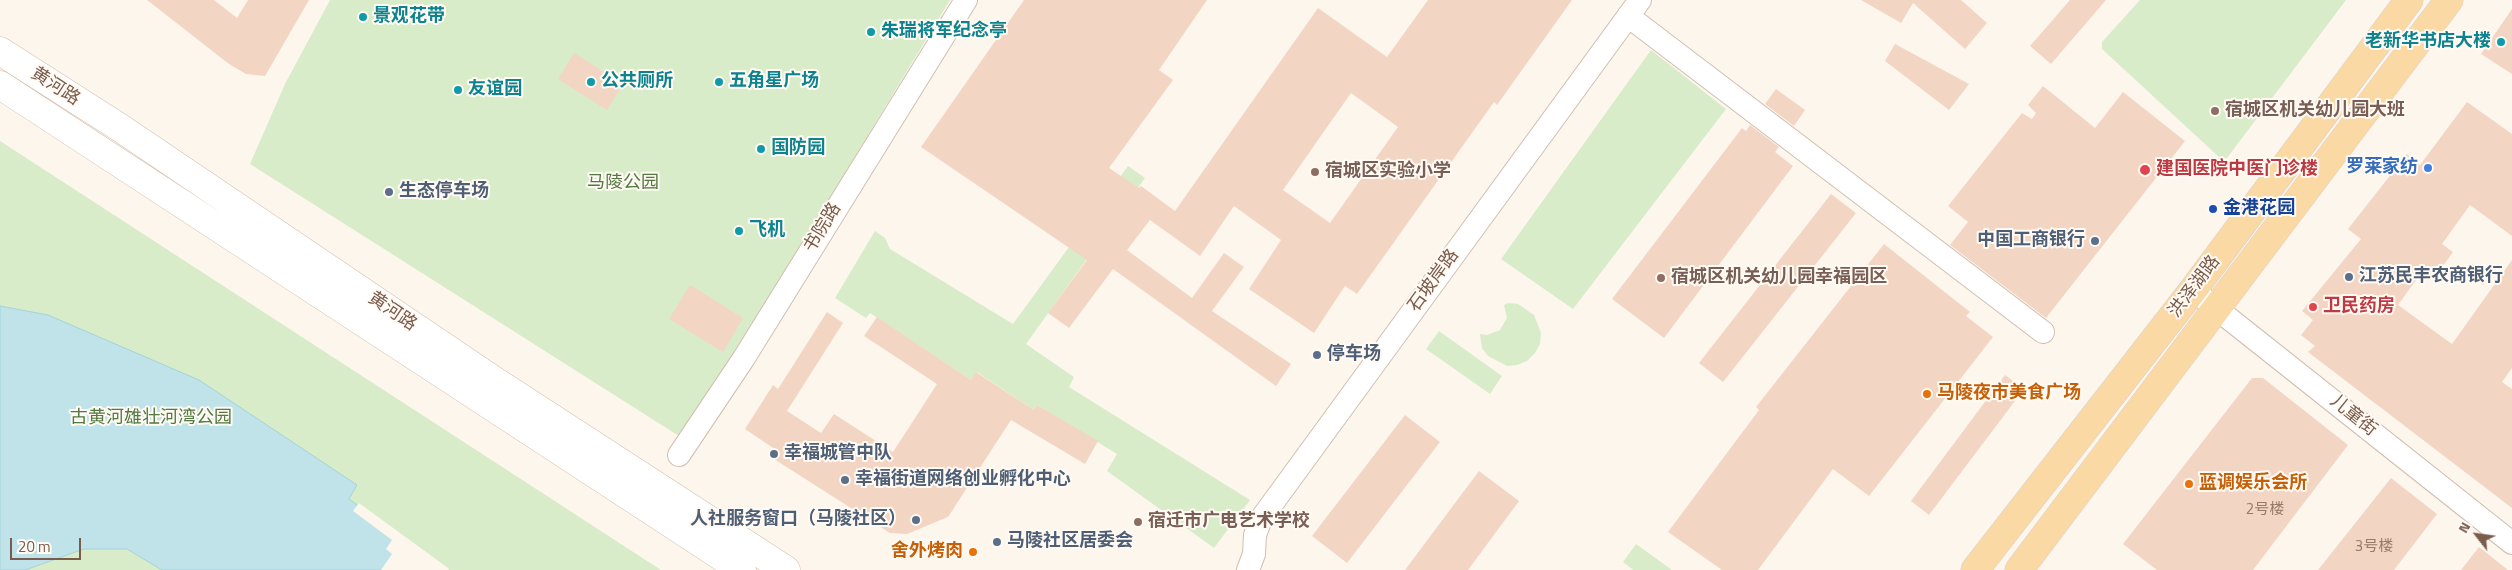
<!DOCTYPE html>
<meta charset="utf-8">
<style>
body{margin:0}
#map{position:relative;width:2512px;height:570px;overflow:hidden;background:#fdf6ec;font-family:"Titillium Web",sans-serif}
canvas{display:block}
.north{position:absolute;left:2452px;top:510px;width:50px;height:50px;-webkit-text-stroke:4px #fffaf3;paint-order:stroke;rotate:300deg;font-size:14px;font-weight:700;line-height:20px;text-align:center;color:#7a5c4d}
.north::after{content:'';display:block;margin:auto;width:18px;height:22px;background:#7a5c4d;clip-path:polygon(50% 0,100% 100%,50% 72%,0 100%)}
.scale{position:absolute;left:10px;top:538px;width:71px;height:22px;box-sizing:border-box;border:2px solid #7a5c4d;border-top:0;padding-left:6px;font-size:15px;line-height:18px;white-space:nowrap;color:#7a5c4d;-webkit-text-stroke:4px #fffaf3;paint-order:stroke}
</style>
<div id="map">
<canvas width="2512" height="570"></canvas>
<div class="north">N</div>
<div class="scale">20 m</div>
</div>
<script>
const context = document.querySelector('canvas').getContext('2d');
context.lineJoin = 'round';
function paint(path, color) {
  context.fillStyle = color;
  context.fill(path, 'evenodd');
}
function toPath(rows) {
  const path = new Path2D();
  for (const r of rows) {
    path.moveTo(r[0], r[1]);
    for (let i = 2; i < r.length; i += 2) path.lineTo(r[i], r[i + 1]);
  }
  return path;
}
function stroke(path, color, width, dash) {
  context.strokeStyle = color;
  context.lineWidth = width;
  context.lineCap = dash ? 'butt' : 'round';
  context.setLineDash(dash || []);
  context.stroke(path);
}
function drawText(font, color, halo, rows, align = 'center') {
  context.font = font + ' "Titillium Web","Noto Sans SC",sans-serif';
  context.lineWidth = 4;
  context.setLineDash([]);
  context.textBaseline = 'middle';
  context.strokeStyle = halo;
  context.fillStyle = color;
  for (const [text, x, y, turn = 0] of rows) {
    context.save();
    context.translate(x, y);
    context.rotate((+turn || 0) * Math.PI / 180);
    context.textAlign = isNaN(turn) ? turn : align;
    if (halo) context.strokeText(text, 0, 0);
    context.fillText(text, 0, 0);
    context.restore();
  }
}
const green = toPath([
 [330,0,950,0,725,371,679,436,250,164,285,84],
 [2140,0,2346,0,2227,158,2219,157,2102,49,2102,42],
 [1651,50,1726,109,1573,309,1501,259],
 [0,141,661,570,0,570],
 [1128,166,1145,178,1026,344,1074,377,1069,387,1250,500,1214,548,1107,471,1117,454,1037,405,1034,410,977,372,971,380,870,313,866,318,835,298,875,231,885,238,890,249,1013,324],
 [1508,303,1518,304,1534,315,1541,333,1540,344,1535,353,1527,361,1517,365,1507,366,1488,356,1482,348,1480,334,1487,335,1500,330,1507,318,1504,305],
 [1439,331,1502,376,1490,394,1426,349],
 [1636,544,1672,570,1633,570,1623,562]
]);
const water = toPath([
 [0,306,48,315,199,380,357,485,349,499,447,570,162,570,127,549,84,549,25,570,0,570,0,306]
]);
const pier = toPath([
 [359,503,448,568,449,570,381,570,392,554,386,549,392,540,353,511]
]);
const building = toPath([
 [147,0,214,0,237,18,248,0,309,0,265,76,246,74,229,64],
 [1024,0,1207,0,1159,70,1173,80,1109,168,1139,188,1141,186,1175,211,1318,8,1387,57,1428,0,1572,0,1497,105,1494,102,1357,294,1345,286,1314,333,1249,289,1281,240,1234,206,1200,256,1150,220,1127,250,1192,298,1224,253,1244,267,1212,311,1291,364,1276,386,1113,269,1069,328,1048,313,1087,260,921,147],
 [1351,93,1398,127,1330,223,1283,190],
 [1861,0,1961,0,1987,23,1965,49,1913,3,1901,23],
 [2070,0,2106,0,2051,64,2030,46],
 [2512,9,2512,74,2481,54],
 [1895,44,1969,84,1949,110,1885,61],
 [574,53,623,84,607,110,558,79],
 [2043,86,2095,128,2123,92,2185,141,2046,318,1950,245,1968,222,1948,206,2022,113,2032,119,2036,113,2028,105],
 [1776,89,1805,110,1794,126,1765,104],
 [2467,102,2512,134,2512,236,2470,205,2442,244,2453,252,2435,277,2424,269,2398,305,2452,344,2512,260,2512,368,2502,382,2512,389,2512,508,2308,352,2315,346,2301,335,2313,320,2302,311,2361,239,2348,229,2407,154,2420,165],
 [1750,125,1779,147,1775,152,1793,166,1664,338,1612,299,1742,128,1746,131],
 [1831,194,1856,213,1723,382,1699,363],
 [1884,244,1970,312,1966,316,1993,337,1869,496,1833,469,1758,570,1722,570,1668,532,1759,410,1756,407],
 [690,285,743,318,723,352,669,319],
 [827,312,843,323,787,411,821,433,834,414,893,452,937,384,864,336,877,317,971,380,976,372,1034,410,1037,405,1098,441,1085,464,1011,420,948,517,907,534,890,533,774,459,779,452,745,429,773,385,778,389],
 [2005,375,2024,389,1929,515,1911,501],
 [2252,378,2263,378,2348,445,2253,570,2157,570,2123,544],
 [1405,415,1440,442,1347,563,1312,536],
 [1479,471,1519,501,1468,570,1405,570],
 [2391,478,2437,514,2394,570,2318,570],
 [2479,547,2508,570,2461,570]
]);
const minor = toPath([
 [1628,16,2043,332],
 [2193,290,2512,543],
 [679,455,744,358,966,0],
 [1248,570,1254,554,1255,535,1261,519,1640,0]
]);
const secondary = toPath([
 [0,51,119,127,492,379,786,570],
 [0,85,742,570]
]);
const primary = toPath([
 [1975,570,2193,290,2409,0],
 [2019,570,2449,0]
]);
const markers = [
 [363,17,5,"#0f9aa8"],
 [871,32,5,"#0f9aa8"],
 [2501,42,5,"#0f9aa8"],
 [591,82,5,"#0f9aa8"],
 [719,82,5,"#0f9aa8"],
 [458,90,5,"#0f9aa8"],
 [2215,111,5,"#8d6e63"],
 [761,149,5,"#0f9aa8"],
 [2428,168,5,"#3f7fe0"],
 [2145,170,6,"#e0444e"],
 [1315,172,5,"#8d6e63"],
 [389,192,5,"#5c6f8a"],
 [2213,209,5,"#1a4fb4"],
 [739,231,5,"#0f9aa8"],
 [2095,241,5,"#5c6f8a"],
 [2349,277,5,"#5c6f8a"],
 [1661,278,5,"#8d6e63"],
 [2313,307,5,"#e0444e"],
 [1317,355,5,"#5c6f8a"],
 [1927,394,5,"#e8710a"],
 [774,454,5,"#5c6f8a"],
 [845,480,5,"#5c6f8a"],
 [2189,484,5,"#e8710a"],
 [916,520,5,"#5c6f8a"],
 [1138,522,5,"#8d6e63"],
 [997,542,5,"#5c6f8a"],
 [973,552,5,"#e8710a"]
];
const numberNames = [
 ["2号楼",2265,510],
 ["3号楼",2374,547]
];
const cultureNames = [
 ["景观花带",373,17],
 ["朱瑞将军纪念亭",881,32],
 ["老新华书店大楼",2491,42,"right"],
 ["公共厕所",601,82],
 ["五角星广场",729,82],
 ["友谊园",468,90],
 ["国防园",771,149],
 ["飞机",749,231]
];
const streetNames = [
 ["黄河路",55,87,33],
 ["书院路",823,228,-59],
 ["石坡岸路",1434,281,-54],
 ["洪泽湖路",2195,287,-53],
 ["黄河路",392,312,34],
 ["儿童街",2353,416,39]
];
const educationNames = [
 ["宿城区机关幼儿园大班",2225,111],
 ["宿城区实验小学",1325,172],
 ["宿城区机关幼儿园幸福园区",1671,278],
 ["宿迁市广电艺术学校",1148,522]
];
const shopNames = [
 ["罗莱家纺",2418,168]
];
const healthNames = [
 ["建国医院中医门诊楼",2156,170],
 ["卫民药房",2323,307]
];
const parkNames = [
 ["马陵公园",623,184],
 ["古黄河雄壮河湾公园",151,419]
];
const serviceNames = [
 ["生态停车场",399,192],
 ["中国工商银行",2085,241,"right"],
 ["江苏民丰农商银行",2359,277],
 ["停车场",1327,355],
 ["幸福城管中队",784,454],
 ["幸福街道网络创业孵化中心",855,480],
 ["人社服务窗口（马陵社区）",906,520,"right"],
 ["马陵社区居委会",1007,542]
];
const transitNames = [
 ["金港花园",2223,209]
];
const foodNames = [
 ["马陵夜市美食广场",1937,394],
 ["蓝调娱乐会所",2199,484],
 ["舍外烤肉",963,552,"right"]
];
paint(green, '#d8ecc9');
paint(water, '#bfe3e8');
stroke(water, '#a5d3da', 1);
paint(pier, '#fdf6ec');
paint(building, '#f3d5c3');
stroke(minor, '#d1beb0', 24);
stroke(secondary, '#d6c0b0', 29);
stroke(primary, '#dad1cd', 29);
stroke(minor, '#fff', 22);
stroke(secondary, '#fff', 28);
stroke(primary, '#fbd9a5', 28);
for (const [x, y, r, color] of markers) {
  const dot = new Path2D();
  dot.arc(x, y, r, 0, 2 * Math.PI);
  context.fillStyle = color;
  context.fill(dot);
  stroke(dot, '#fffaf3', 2);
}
drawText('15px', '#987a6a', null, numberNames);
drawText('bold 18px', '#0d838f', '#fffaf3', cultureNames, 'left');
drawText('18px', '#7a5c4d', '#fffaf3', streetNames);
drawText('bold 18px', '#785e54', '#fffaf3', educationNames, 'left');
drawText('bold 18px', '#366cbe', '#fffaf3', shopNames, 'right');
drawText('bold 18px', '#be3a42', '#fffaf3', healthNames, 'left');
drawText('18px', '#537a41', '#fffaf3', parkNames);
drawText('bold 18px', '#4e5e75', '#fffaf3', serviceNames, 'left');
drawText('bold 18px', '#164399', '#fffaf3', transitNames, 'left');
drawText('bold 18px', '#c56008', '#fffaf3', foodNames, 'left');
</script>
